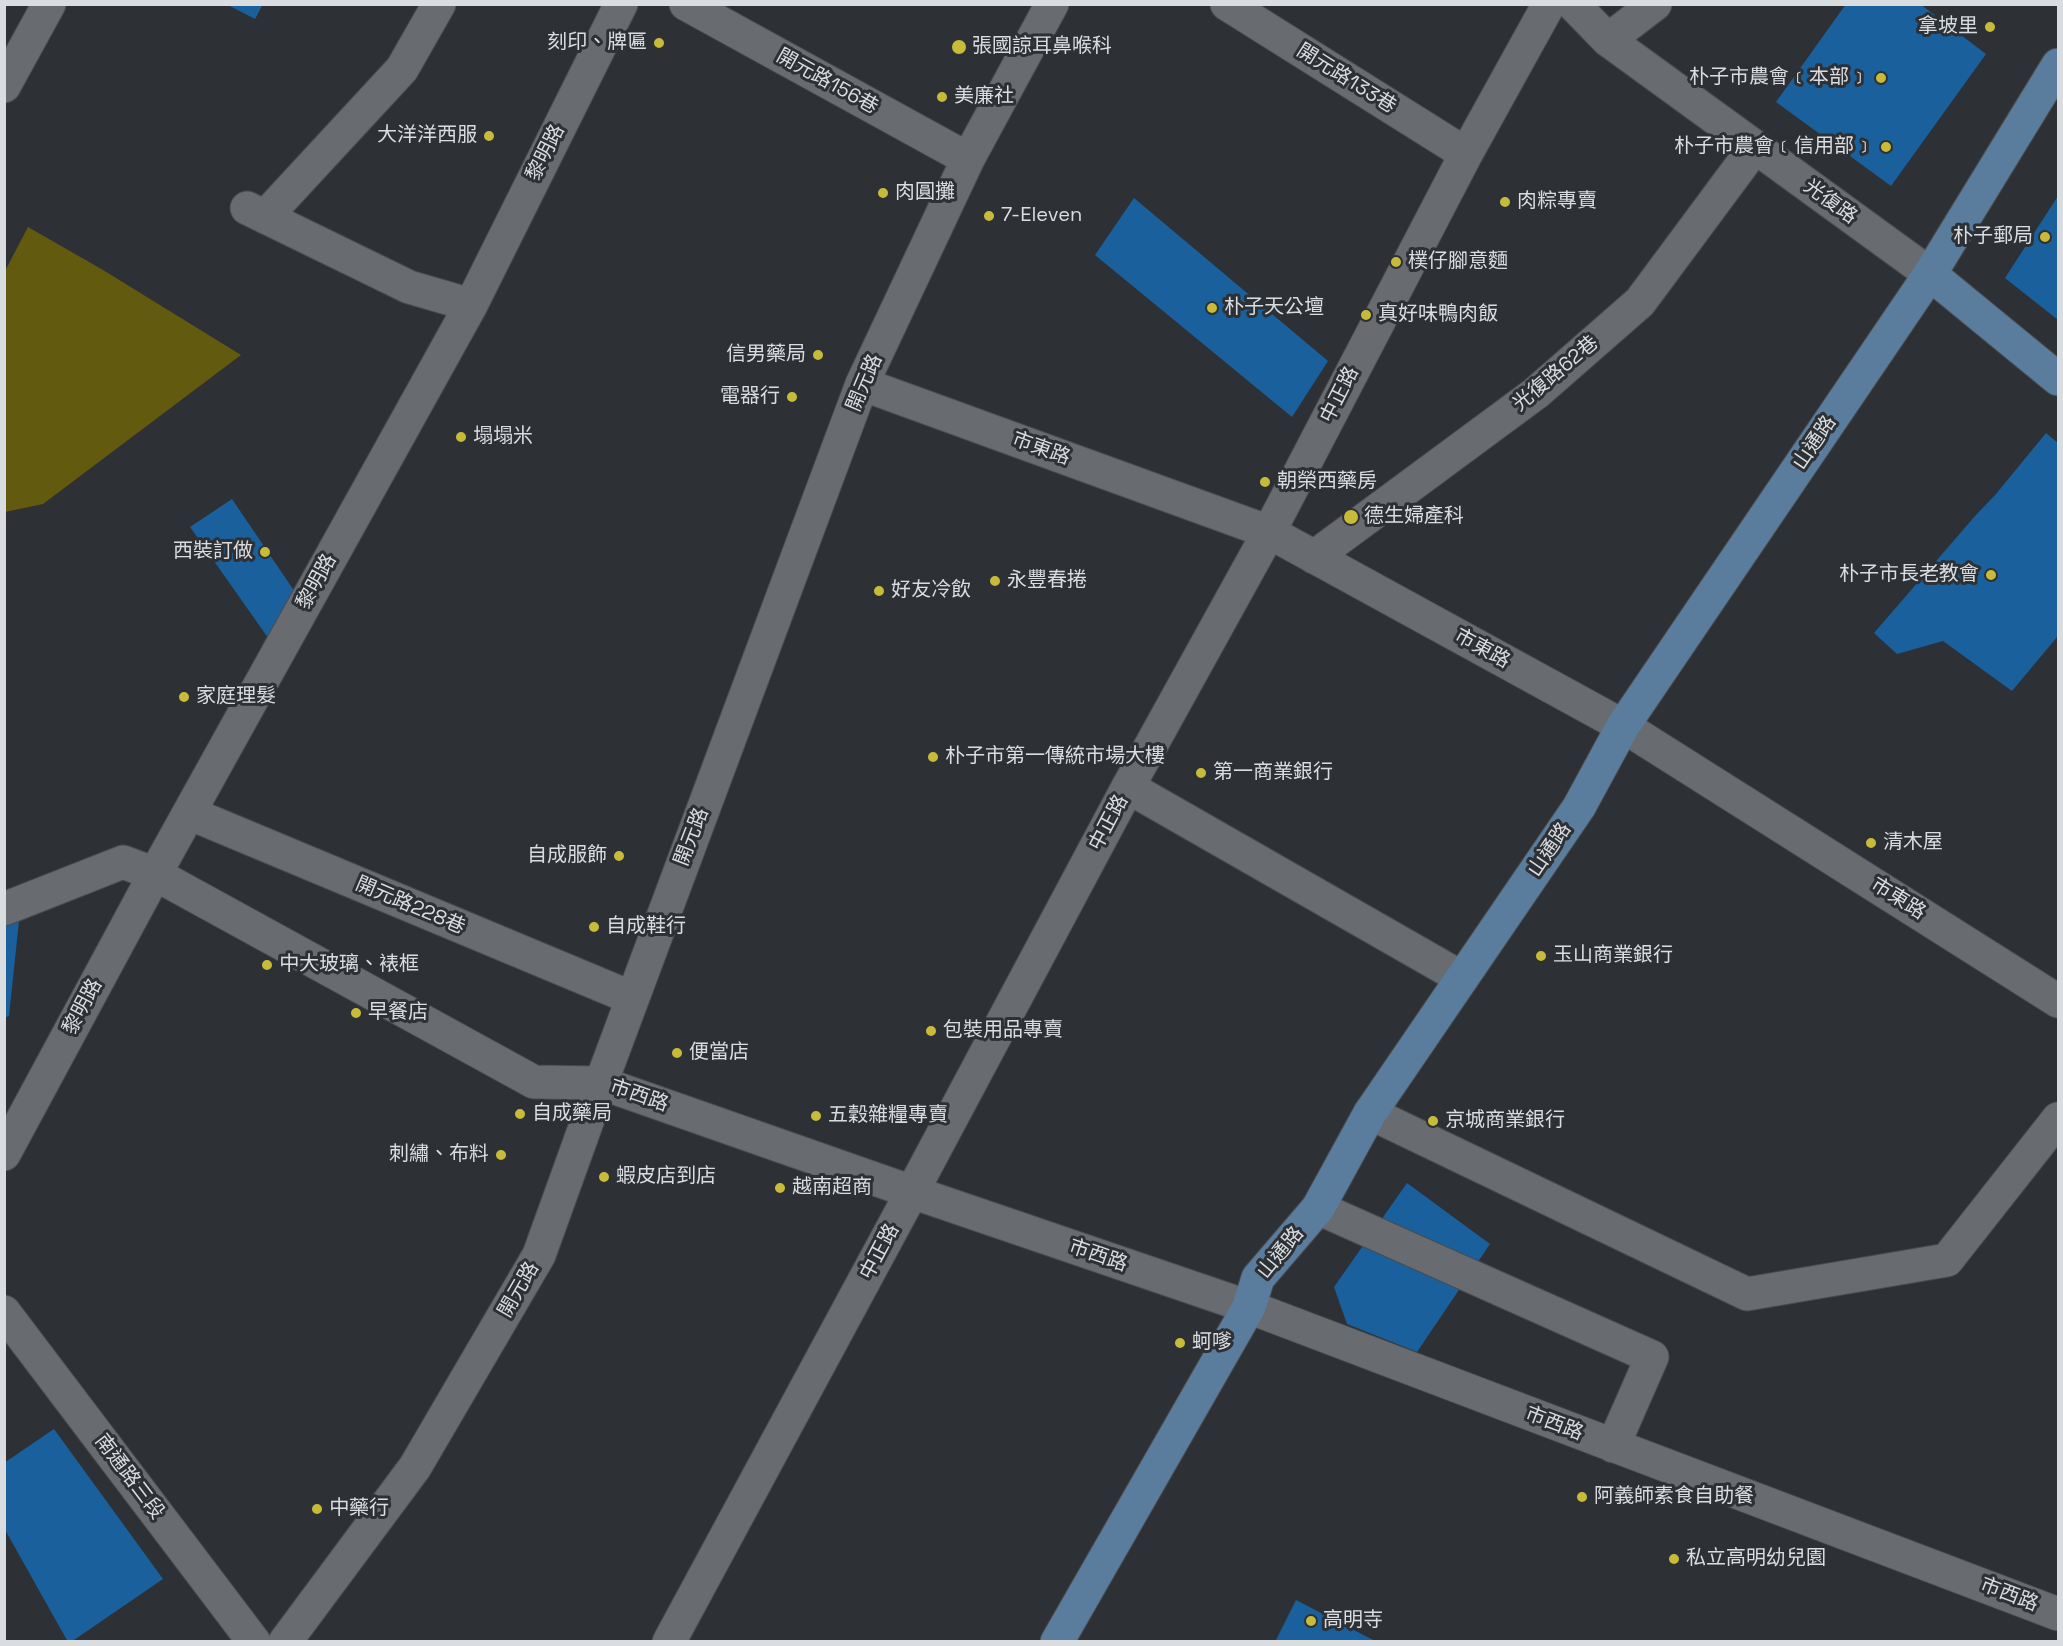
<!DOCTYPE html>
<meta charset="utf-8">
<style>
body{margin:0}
#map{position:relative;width:2063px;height:1646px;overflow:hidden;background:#2d3135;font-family:"Space Grotesk",sans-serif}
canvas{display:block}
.frame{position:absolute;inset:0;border:6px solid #dadddf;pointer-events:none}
</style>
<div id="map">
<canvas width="2063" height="1646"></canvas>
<div class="frame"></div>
</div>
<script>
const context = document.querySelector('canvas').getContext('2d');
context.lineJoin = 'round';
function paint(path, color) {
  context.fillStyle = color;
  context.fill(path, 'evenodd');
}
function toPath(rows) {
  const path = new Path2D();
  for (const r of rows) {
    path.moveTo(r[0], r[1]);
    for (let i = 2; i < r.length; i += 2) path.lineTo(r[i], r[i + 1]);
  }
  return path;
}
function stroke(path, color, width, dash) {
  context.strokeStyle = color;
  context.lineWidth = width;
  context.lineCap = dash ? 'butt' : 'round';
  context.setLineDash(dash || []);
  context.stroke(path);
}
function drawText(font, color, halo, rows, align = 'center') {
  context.font = font + ' "Space Grotesk","Noto Sans TC",sans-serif';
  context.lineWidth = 6;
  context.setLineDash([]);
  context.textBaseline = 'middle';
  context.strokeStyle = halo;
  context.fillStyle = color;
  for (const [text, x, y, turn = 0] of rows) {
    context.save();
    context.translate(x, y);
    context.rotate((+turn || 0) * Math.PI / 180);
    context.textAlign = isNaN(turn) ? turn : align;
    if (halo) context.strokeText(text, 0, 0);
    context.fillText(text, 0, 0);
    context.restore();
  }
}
const green = toPath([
 [28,227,103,270,241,355,43,504,5,512,5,271]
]);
const building = toPath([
 [226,4,263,4,255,19],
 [1846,4,1920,4,1986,54,1891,186,1776,102],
 [2058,196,2058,320,2005,278],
 [1134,198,1328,361,1292,417,1095,255],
 [2046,433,2058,443,2058,636,2012,691,1943,641,1897,654,1874,633,1975,516,1996,494],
 [232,499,297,595,271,642,190,527],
 [21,902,9,1016,4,1018,4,909],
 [1407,1183,1490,1244,1417,1352,1347,1324,1334,1287],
 [54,1429,163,1579,71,1642,68,1642,4,1528,4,1463],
 [1296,1600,1377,1642,1275,1642]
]);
const minor = toPath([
 [686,4,968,159],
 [1227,4,1466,154],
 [1573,4,1608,40,1930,274],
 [1608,40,1655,4],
 [4,86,49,4],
 [247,208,409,287,471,305],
 [265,217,402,69,439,4],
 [862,384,1269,532,1623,726,2058,1001],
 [1314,557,1536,393,1640,302,1755,147],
 [1128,787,1462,978],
 [189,813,632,998],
 [4,909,123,862,155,874,534,1082,601,1083,912,1192,1249,1307,2058,1614],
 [1370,1113,1747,1294,1947,1260,2058,1119],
 [4,1154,155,874,471,305,621,4],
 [1318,1208,1652,1357,1613,1446],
 [4,1312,254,1642],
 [285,1642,415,1467,539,1255,601,1083,862,384,968,159,1052,4],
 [669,1642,912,1192,1128,787,1269,532,1466,154,1549,4]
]);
const major = toPath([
 [1930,274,2058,379],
 [1057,1642,1249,1307,1258,1278,1318,1208,1370,1113,1579,807,1623,726,1930,274,2058,65]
]);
const markers = [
 [1990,27,6,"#c9bb3a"],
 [659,43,6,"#c9bb3a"],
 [959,47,8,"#c9bb3a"],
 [1881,78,6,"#c9bb3a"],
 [942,97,6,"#c9bb3a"],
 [489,136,6,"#c9bb3a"],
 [1886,147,6,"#c9bb3a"],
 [883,193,6,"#c9bb3a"],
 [1505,202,6,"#c9bb3a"],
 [989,216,6,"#c9bb3a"],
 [2045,237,6,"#c9bb3a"],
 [1396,262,6,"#c9bb3a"],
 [1212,308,6,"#c9bb3a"],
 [1366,315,6,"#c9bb3a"],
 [818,355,6,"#c9bb3a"],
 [792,397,6,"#c9bb3a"],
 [461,437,6,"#c9bb3a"],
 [1265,482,6,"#c9bb3a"],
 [1351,517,8,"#c9bb3a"],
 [265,552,6,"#c9bb3a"],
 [1991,575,6,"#c9bb3a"],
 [995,581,6,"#c9bb3a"],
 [879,591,6,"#c9bb3a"],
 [184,697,6,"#c9bb3a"],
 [933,757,6,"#c9bb3a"],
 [1201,773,6,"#c9bb3a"],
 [1871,843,6,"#c9bb3a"],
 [619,856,6,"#c9bb3a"],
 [594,927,6,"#c9bb3a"],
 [1541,956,6,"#c9bb3a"],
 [267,965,6,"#c9bb3a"],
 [356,1013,6,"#c9bb3a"],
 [931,1031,6,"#c9bb3a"],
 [677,1053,6,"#c9bb3a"],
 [520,1114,6,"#c9bb3a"],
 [816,1116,6,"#c9bb3a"],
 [1433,1121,6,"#c9bb3a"],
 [501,1155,6,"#c9bb3a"],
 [604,1177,6,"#c9bb3a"],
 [780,1188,6,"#c9bb3a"],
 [1180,1343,6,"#c9bb3a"],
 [1582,1497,6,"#c9bb3a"],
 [317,1509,6,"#c9bb3a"],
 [1674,1559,6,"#c9bb3a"],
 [1311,1621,6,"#c9bb3a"]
];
const poiNames = [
 ["拿坡里",1978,27,"right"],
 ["刻印、牌匾",647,43,"right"],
 ["張國諒耳鼻喉科",972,47],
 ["朴子市農會﹝本部﹞",1869,78,"right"],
 ["美廉社",954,97],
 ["大洋洋西服",477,136,"right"],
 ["朴子市農會﹝信用部﹞",1874,147,"right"],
 ["肉圓攤",895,193],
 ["肉粽專賣",1517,202],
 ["7-Eleven",1001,216],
 ["朴子郵局",2033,237,"right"],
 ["樸仔腳意麵",1408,262],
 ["朴子天公壇",1224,308],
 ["真好味鴨肉飯",1378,315],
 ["信男藥局",806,355,"right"],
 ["電器行",780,397,"right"],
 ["塌塌米",473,437],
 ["朝榮西藥房",1277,482],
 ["德生婦產科",1364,517],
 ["西裝訂做",253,552,"right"],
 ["朴子市長老教會",1979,575,"right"],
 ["永豐春捲",1007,581],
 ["好友冷飲",891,591],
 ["家庭理髮",196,697],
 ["朴子市第一傳統市場大樓",945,757],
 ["第一商業銀行",1213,773],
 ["清木屋",1883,843],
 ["自成服飾",607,856,"right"],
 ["自成鞋行",606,927],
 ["玉山商業銀行",1553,956],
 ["中大玻璃、裱框",279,965],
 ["早餐店",368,1013],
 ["包裝用品專賣",943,1031],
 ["便當店",689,1053],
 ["自成藥局",532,1114],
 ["五穀雜糧專賣",828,1116],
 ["京城商業銀行",1445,1121],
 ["刺繡、布料",489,1155,"right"],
 ["蝦皮店到店",616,1177],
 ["越南超商",792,1188],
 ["蚵嗲",1192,1343],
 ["阿義師素食自助餐",1594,1497],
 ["中藥行",329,1509],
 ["私立高明幼兒園",1686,1559],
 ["高明寺",1323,1621]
];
const streetNames = [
 ["開元路133巷",1346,79,32],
 ["開元路156巷",827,82,29],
 ["黎明路",546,153,-63],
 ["光復路",1830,202,36],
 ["光復路62巷",1556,374,-40],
 ["開元路",865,383,-67],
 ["中正路",1340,395,-63],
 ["山通路",1815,443,-56],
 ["市東路",1041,449,20],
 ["黎明路",317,582,-61],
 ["市東路",1482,649,29],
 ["中正路",1109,823,-62],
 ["開元路",692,837,-69],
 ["山通路",1550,850,-56],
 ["市東路",1898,899,32],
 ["開元路228巷",410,906,23],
 ["黎明路",83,1007,-62],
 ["市西路",639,1096,19],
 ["中正路",880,1252,-62],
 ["山通路",1281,1253,-51],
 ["市西路",1098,1256,19],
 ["開元路",519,1290,-60],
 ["市西路",1554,1424,21],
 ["南通路三段",129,1477,53],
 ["市西路",2009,1595,21]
];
paint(green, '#625a0e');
paint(building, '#1a609c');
stroke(minor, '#494c4f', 35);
stroke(major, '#494c4f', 35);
stroke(minor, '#686c70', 33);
stroke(major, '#5a7c9d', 33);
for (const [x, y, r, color] of markers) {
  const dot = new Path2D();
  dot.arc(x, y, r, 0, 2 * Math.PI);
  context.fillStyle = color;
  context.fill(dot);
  stroke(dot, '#2d3135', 2);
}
drawText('20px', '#dadddf', '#2d3135', poiNames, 'left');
drawText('20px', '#dadddf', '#2d3135', streetNames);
</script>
